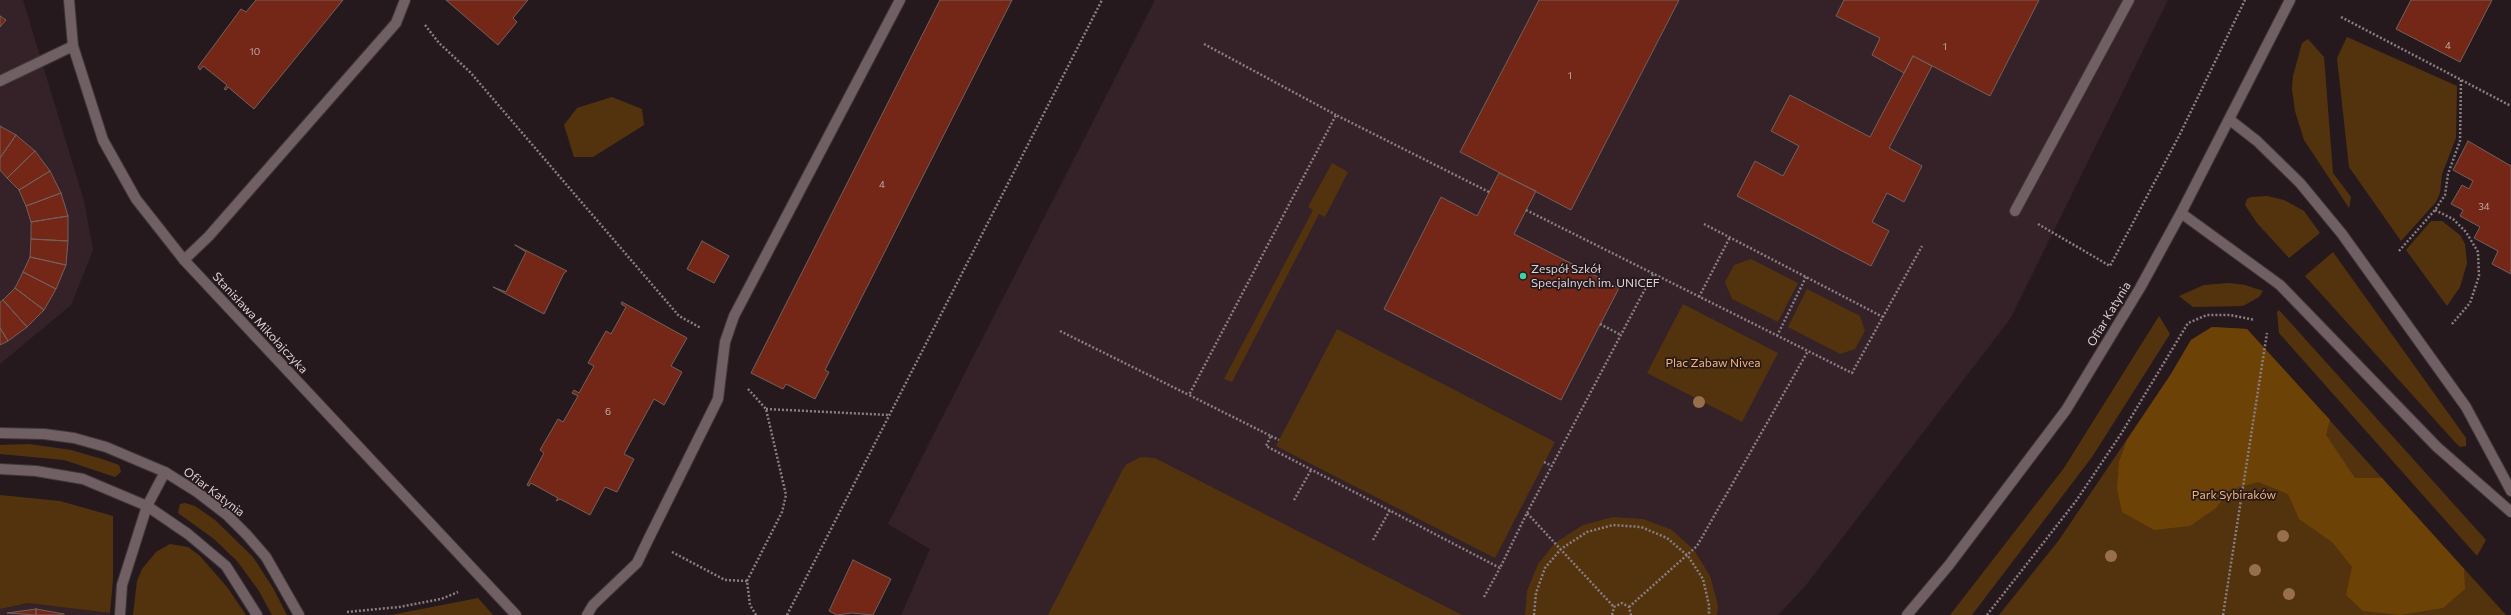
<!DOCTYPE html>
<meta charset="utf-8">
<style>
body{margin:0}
canvas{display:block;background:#26191d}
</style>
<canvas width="2511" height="615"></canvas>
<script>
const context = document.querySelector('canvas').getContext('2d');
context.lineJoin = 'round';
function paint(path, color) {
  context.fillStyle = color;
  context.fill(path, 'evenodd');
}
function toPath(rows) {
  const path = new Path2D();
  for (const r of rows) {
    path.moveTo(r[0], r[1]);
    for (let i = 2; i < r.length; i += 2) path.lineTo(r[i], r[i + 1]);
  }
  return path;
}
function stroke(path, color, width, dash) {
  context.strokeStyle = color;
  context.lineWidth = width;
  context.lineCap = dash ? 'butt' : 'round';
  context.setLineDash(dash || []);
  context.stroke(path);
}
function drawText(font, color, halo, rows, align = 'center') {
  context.font = font + ' Commissioner,sans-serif';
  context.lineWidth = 3.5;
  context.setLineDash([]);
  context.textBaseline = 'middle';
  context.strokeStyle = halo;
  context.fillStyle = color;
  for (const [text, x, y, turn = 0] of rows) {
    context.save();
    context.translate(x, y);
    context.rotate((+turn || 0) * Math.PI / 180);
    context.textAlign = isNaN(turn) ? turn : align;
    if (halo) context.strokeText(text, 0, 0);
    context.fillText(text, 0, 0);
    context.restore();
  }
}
const built = toPath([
 [0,0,23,0,84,201,93,250,71,305,0,364],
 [1155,0,2168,0,2010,319,1806,585,1778,615,901,615,930,549,888,524],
 [28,603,110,613,110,615,0,615,0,609]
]);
const green = toPath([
 [2347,37,2457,86,2456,138,2442,174,2440,193,2436,202,2401,241,2349,167,2337,58],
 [2308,39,2324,57,2333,173,2351,197,2349,208,2304,140,2295,111,2292,89,2293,76,2302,43],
 [612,97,642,109,644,125,593,157,574,157,564,125,577,108],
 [1332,163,1348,172,1325,217,1319,214,1232,382,1224,379,1313,210,1308,207],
 [2267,196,2284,200,2304,211,2320,233,2289,258,2257,223,2245,205,2247,199,2251,197],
 [2431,221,2442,221,2460,235,2465,244,2467,263,2460,287,2447,306,2406,250],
 [2333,252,2466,438,2466,446,2460,447,2454,441,2305,276],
 [1751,259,1798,283,1778,322,1732,299,1725,282,1734,265],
 [2229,283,2245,285,2263,291,2259,297,2243,306,2193,307,2179,296,2204,285],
 [1807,289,1860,316,1865,331,1855,349,1840,354,1788,327],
 [1683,304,1778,353,1742,422,1647,373],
 [2279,310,2486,540,2477,556,2279,333,2277,312],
 [2159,316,2170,334,2092,457,1972,615,1950,615,2064,468],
 [2212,327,2247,329,2506,615,1999,615,2059,540,2171,374,2191,340],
 [1337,329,1555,442,1495,558,1276,446],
 [29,444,71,450,102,459,119,465,121,472,115,477,64,460,0,454,0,445],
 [1141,457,1155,458,1462,615,1048,615,1123,469,1127,464],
 [0,495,60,501,113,516,113,579,110,613,28,603,0,609],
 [185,503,195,506,215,520,253,557,273,588,287,615,272,615,259,591,237,561,214,539,178,513,180,504],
 [1613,517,1643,519,1672,530,1694,550,1710,576,1718,605,1717,615,1525,615,1527,591,1538,564,1555,543,1583,525],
 [170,544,188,547,200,556,227,587,246,615,133,615,137,581,142,569,156,552],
 [478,598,493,615,391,615]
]);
const forest = toPath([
 [2212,327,2247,329,2330,420,2326,435,2355,478,2382,478,2464,569,2465,589,2443,608,2400,615,2363,611,2346,595,2352,567,2332,542,2299,519,2288,494,2258,482,2230,490,2216,508,2190,526,2154,530,2122,512,2117,489,2119,462,2127,440,2171,374,2191,340]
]);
const building = toPath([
 [256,0,343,0,254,109,228,87,226,90,224,89,227,85,203,66,200,70,198,67,241,9,246,12,256,0],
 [446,0,528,0,513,18,517,22,498,45,446,0],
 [940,0,1012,0,825,370,829,372,815,399,786,384,783,389,751,373,940,0],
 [1539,0,1679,0,1571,210,1460,152,1539,0],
 [1844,0,2039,0,1990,96,1913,56,1904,73,1872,55,1880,38,1836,16,1844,0],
 [2411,0,2492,0,2460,62,2396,29,2411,0],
 [0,16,6,20,0,27,0,16],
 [1913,56,1932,66,1889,148,1922,166,1904,202,1887,193,1872,222,1889,231,1871,266,1737,196,1755,161,1783,176,1799,146,1771,131,1790,95,1870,137,1913,56],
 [0,126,16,135,0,158,0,126],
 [16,135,35,151,7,178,0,170,0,158,16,135],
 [2468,141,2511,166,2511,274,2492,264,2498,251,2474,238,2480,227,2460,216,2463,210,2451,204,2462,185,2469,189,2473,181,2453,170,2468,141],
 [35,151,50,171,19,190,7,178,35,151],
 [50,171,61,193,26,206,19,190,50,171],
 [1499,173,1536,191,1514,234,1619,288,1561,400,1384,309,1441,197,1477,216,1499,173],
 [61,193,68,216,31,222,26,206,61,193],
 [68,216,68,241,31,239,31,222,68,216],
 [31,239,68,241,66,265,30,257,31,239],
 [702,241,729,256,714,283,687,269,702,241],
 [515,245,567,271,564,273,544,314,493,287,506,292,526,252,515,245],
 [30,257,66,265,56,289,23,272,30,257],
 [23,272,56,289,44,310,15,288,23,272],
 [15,288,44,310,27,327,3,300,15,288],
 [3,300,27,327,8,341,0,328,0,302,3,300],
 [622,302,687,338,671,366,682,372,664,405,654,399,624,454,634,459,617,492,605,487,590,515,560,499,556,501,558,498,531,483,529,486,527,485,544,453,540,450,558,419,563,422,578,396,572,393,574,390,579,393,594,366,588,363,606,331,611,334,626,307,621,304,622,302],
 [0,328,8,341,0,345,0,328],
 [853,560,891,579,873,615,852,613,837,615,829,611,853,560],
 [36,609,64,614,64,615,36,615,36,609],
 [36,609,36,615,7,613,36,609]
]);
const path = toPath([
 [2341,17,2511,106],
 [425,25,439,43,470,72,679,316,701,328],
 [1204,44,1336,115],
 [1489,192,1336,115,1189,395,1271,436,1266,446,1500,568,1527,513,1614,607],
 [1526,210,1852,373,1922,246],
 [2435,210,2453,219,2466,232,2478,252,2479,276,2470,303,2452,324],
 [1704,224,1883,317],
 [2038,224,2110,266,2179,136,2245,0],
 [2399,251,2435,210,2445,195,2448,174,2460,141,2461,80],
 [1699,297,1730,237],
 [1600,324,1621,335],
 [1060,331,1189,395],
 [1777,336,1806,277],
 [748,389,766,409,786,495,782,512,747,581,750,605,756,615],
 [766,409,889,415],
 [1271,436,1279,440],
 [1544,462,1552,466],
 [1294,500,1311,470],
 [1527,513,1653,274],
 [1373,540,1390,510],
 [672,552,725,580,747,581],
 [1484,597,1500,568],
 [1629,607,1697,546,1808,351],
 [347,612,399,607,441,599,458,592],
 [787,615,1102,0],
 [1534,615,1536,593,1545,568,1561,549,1587,532,1613,525,1641,527,1667,538,1688,556,1703,579,1709,605,1709,615],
 [1612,615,1614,607,1622,603,1629,607,1631,615],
 [1987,615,2076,501,2121,434,2188,323,2207,315,2230,315,2255,320],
 [2223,615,2267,333]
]);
const service = toPath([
 [0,81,73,46],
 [2015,211,2129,0],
 [184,260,209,236,396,23,405,0],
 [120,615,122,585,147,506],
 [587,615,593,605,637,563,648,540,718,399,725,342,734,316,900,0]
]);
const minor = toPath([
 [69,0,73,46,103,140,136,199,184,260,516,615],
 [2230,120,2257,141,2300,183,2342,234,2466,407,2511,491],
 [2181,213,2280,285,2437,447,2511,512],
 [147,506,165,472]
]);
const tertiary = toPath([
 [0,433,44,434,74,438,106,447,165,472,197,492,227,515,247,535,266,557,299,615],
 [0,469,36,471,83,479,147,506,188,534,226,566,257,615],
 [1907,615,1949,565,2066,410,2140,288,2181,213,2290,0]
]);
const trees = [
 [1699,402],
 [2283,536],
 [2111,556],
 [2255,570],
 [2289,594]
];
const markers = [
 [1523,276,4,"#3ad4a5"]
];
const numberNames = [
 ["4",2448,46],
 ["1",1945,47],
 ["10",255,52],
 ["1",1570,76],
 ["4",882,185],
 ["34",2484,207],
 ["6",608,412]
];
const poiNames = [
 ["Zespół Szkół",1531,269],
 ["Specjalnych im. UNICEF",1531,283]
];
const streetNames = [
 ["Ofiar Katynia",2109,314,-59],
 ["Stanisława Mikołajczyka",260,323,47],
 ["Ofiar Katynia",214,492,37]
];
const parkNames = [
 ["Plac Zabaw Nivea",1713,363],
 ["Park Sybiraków",2234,495]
];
paint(built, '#342228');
paint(green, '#52330d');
paint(forest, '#6d4206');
paint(building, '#742717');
stroke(building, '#72615d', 1);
stroke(service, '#403639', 12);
stroke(minor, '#403639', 12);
stroke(tertiary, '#403639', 12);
stroke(path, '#897e82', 2.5, [2, 2]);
stroke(service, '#706064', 10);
stroke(minor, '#706064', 10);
stroke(tertiary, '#706064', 10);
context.fillStyle = '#986f4b';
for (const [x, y] of trees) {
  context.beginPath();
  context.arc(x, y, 6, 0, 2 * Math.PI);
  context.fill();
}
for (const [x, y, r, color] of markers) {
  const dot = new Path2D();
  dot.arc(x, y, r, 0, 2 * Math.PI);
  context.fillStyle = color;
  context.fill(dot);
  stroke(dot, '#26191d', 1.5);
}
drawText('10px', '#c3a8a6', null, numberNames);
drawText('12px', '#ddd3d6', '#26191d', poiNames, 'left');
drawText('12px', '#ddd3d6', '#26191d', streetNames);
drawText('12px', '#f6b671', '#26191d', parkNames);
</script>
